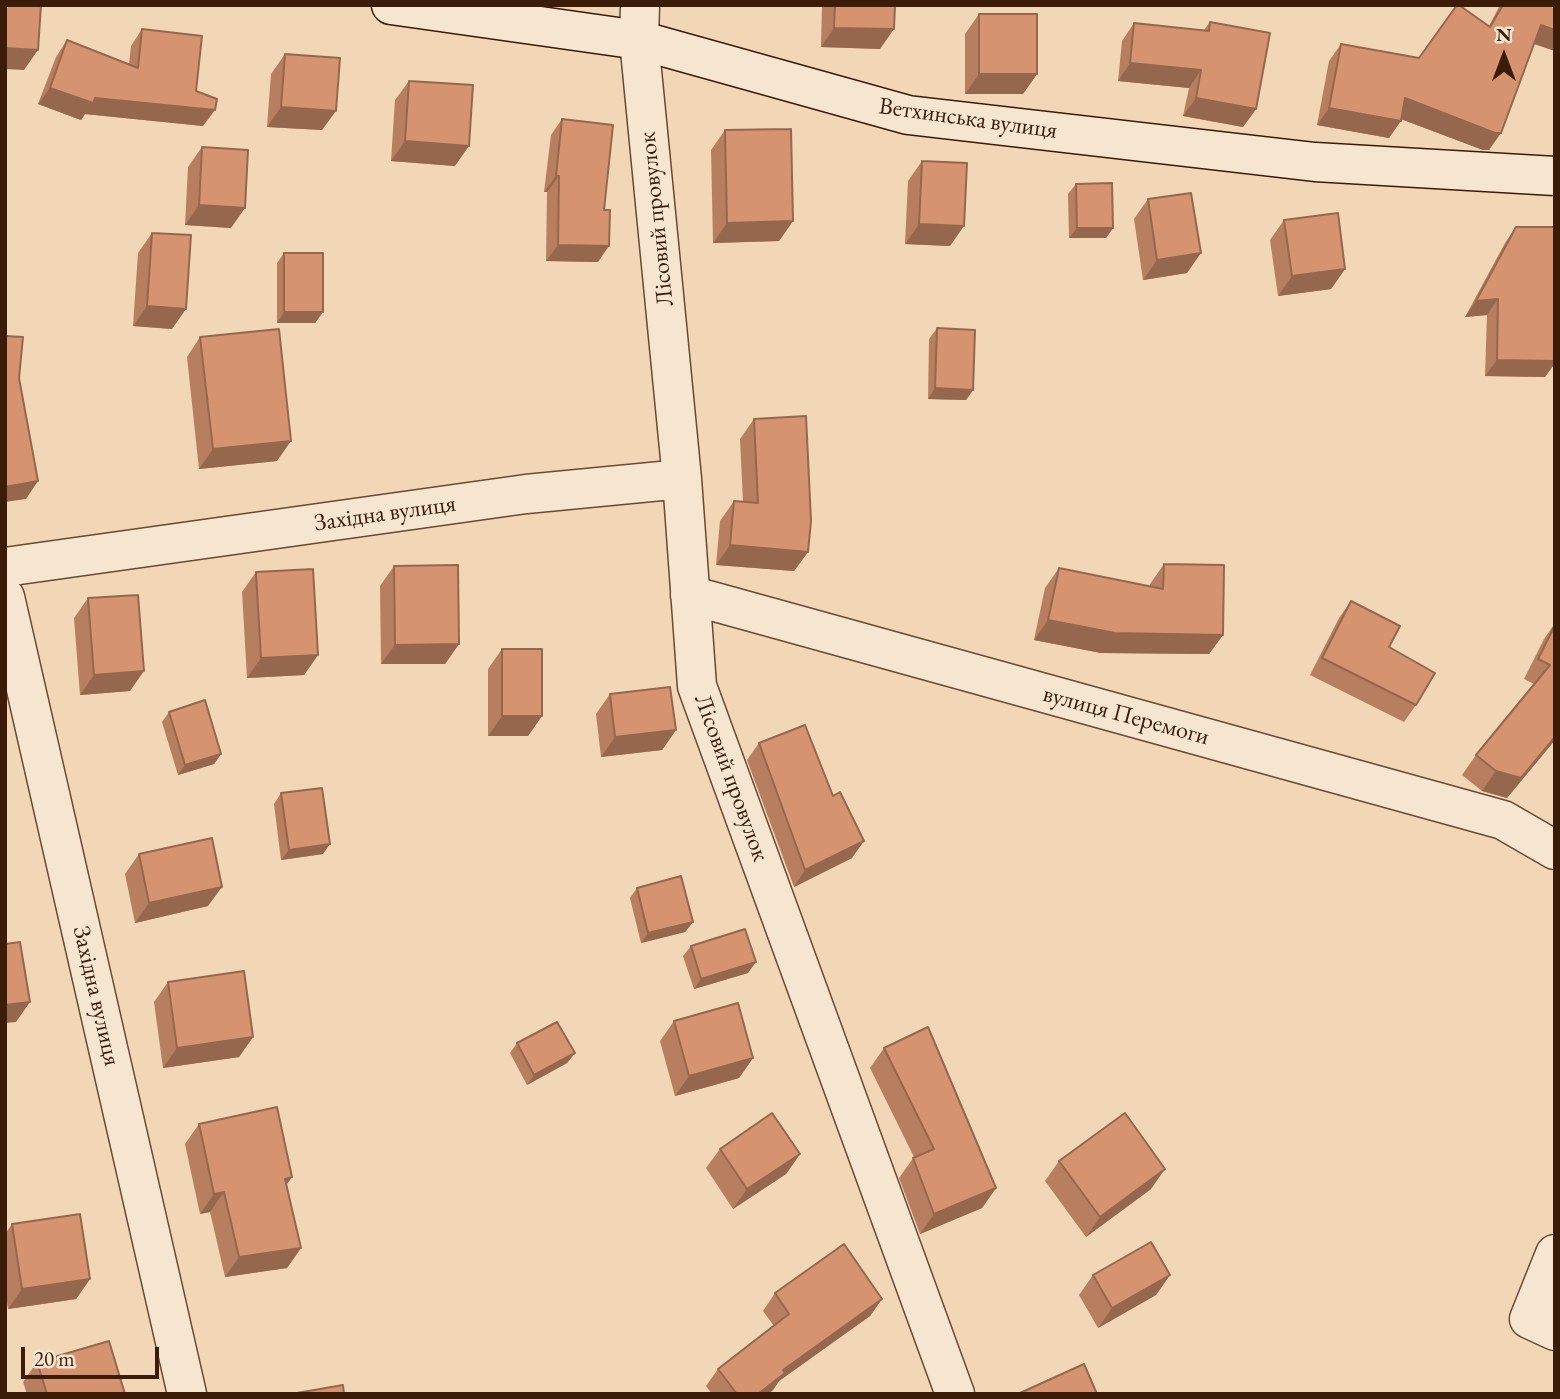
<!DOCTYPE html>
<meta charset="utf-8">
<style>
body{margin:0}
#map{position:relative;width:1560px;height:1399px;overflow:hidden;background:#f1d7b5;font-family:"EB Garamond",serif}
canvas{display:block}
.frame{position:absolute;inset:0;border:7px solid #3b1c08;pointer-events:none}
.north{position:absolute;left:1469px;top:21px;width:70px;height:70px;-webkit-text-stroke:5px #f6e5cf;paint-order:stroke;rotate:0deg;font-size:19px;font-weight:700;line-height:28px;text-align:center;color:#3b1c08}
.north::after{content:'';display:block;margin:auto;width:24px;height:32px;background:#3b1c08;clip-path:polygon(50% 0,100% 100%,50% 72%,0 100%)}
.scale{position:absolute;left:21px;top:1347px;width:138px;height:32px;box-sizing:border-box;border:4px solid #3b1c08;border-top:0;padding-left:9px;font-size:21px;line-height:24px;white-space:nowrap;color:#3b1c08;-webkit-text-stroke:5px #f6e5cf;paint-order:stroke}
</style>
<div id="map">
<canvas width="1560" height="1399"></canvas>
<div class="frame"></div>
<div class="north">N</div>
<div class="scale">20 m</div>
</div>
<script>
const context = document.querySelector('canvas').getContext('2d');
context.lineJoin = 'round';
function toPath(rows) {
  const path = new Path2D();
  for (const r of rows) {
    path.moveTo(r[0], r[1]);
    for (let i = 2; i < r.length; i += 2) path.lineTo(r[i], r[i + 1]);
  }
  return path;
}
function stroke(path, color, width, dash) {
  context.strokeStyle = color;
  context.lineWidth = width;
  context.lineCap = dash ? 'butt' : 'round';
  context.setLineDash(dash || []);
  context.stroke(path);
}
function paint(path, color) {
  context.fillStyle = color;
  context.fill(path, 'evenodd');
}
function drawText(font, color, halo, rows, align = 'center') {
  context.font = font + ' "EB Garamond",serif';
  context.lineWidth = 5;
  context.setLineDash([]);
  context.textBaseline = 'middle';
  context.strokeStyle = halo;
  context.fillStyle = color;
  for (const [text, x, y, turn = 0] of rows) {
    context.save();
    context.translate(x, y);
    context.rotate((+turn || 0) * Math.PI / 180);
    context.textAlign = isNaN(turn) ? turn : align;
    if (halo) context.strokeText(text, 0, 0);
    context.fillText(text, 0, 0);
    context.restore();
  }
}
const minor = toPath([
 [640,5,639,40,682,479,697,686,955,1394],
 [5,567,526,494,682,479],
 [690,595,1503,820,1555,850],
 [5,597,187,1394],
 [1555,1254,1529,1319,1555,1331]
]);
const secondary = toPath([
 [391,5,639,40,908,115,1315,162,1555,176]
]);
const wall = toPath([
 [822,5,895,5,880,49,821,47],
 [1500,5,1555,5,1555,51,1534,44,1489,150,1483,150,1401,119,1389,138,1317,125,1329,61,1341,44,1419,58,1489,26],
 [979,14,1037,74,1023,94,965,94,965,34],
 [1210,22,1256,109,1243,127,1183,116,1189,88,1118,81,1122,41,1134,23,1204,30],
 [142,29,196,91,203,126,85,114,81,120,38,104,56,57,67,40,129,64,131,46],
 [285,54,322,130,267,127,271,74],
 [409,81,455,166,391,161,395,100],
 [562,119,598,262,546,261,547,192,544,192,551,135],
 [725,130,793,221,779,241,713,243,711,150],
 [202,147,231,228,185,225,188,167],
 [922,161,950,246,905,244,908,181],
 [1076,184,1113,228,1106,238,1069,238,1068,194],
 [1148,199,1187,273,1143,280,1134,219],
 [1284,220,1345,269,1331,289,1278,296,1270,240],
 [1516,227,1555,227,1555,363,1545,377,1485,376,1487,315,1465,317,1505,243],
 [152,233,172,329,133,326,138,253],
 [284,253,323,312,315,323,277,323,277,263],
 [937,328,973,390,966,400,928,399,929,339],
 [200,337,277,461,199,469,187,357],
 [754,419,808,552,794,571,716,565,720,521,734,501,743,502,740,439],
 [1164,564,1223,635,1209,654,1101,653,1034,640,1045,588,1059,568,1150,587,1150,584],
 [394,566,459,644,445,664,381,664,380,586],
 [256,572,318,655,304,675,247,678,242,592],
 [88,598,130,691,80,695,74,618],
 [1351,601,1389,647,1416,705,1404,722,1310,675,1339,618],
 [1555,623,1555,740,1507,798,1482,791,1462,775,1476,755,1534,684,1524,679,1544,639],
 [502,649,542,716,528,736,488,736,488,669],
 [610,694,676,730,662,750,601,757,596,714],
 [169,712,221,754,214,764,178,775,162,722],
 [759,743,852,858,794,887,747,760],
 [281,793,323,854,281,860,274,804],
 [139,854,208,906,135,923,125,874],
 [637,888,693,922,685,932,641,943,630,898],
 [691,946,748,973,694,989,683,956],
 [168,982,253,1037,239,1057,163,1068,154,1002],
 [674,1021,753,1058,739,1078,675,1096,660,1041],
 [517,1043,575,1053,567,1063,527,1085,510,1053],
 [884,1048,996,1188,982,1208,920,1234,899,1178,914,1157,870,1068],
 [199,1124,292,1177,286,1185,301,1248,287,1268,225,1277,210,1212,200,1214,185,1144],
 [720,1149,800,1154,786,1174,733,1209,706,1168],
 [1059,1161,1151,1189,1086,1237,1045,1181],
 [12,1224,90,1279,76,1299,8,1309,5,1289,5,1234],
 [1093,1275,1170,1275,1156,1295,1098,1328,1079,1295],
 [775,1293,882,1299,870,1316,779,1381,773,1390,768,1394,712,1394,706,1386,718,1369,774,1326,763,1311],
 [37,1362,125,1394,27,1394,23,1382]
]);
const shadedWall = toPath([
 [1541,25,1555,30,1555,51,1529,42],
 [834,28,894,29,880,49,821,47],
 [5,48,38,50,24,70,5,69],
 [1130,63,1201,70,1189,88,1118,81],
 [979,74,1037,74,1023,94,965,94],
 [50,88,215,110,203,126,85,114,81,120,38,104],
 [1196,98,1256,109,1243,127,1183,116],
 [1405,98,1501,133,1489,150,1483,150,1393,116],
 [281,107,336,111,322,130,267,127],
 [1329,108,1401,121,1389,138,1317,125],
 [405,141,469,146,455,166,391,161],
 [556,176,559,176,547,192,544,192],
 [199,205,245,208,231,228,185,225],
 [793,221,779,241,713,243,727,223],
 [919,224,964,226,950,246,905,244],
 [1077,228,1113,228,1106,238,1069,238],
 [558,245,609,246,598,262,546,261],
 [1201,253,1187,273,1143,280,1157,260],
 [1345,269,1331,289,1278,296,1292,276],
 [1498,299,1487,315,1465,317,1476,301],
 [147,306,186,309,172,329,133,326],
 [284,312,323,312,315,323,277,323],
 [1497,360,1555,361,1555,363,1545,377,1485,376],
 [935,388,973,390,966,400,928,399],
 [291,441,277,461,199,469,213,449],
 [38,481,26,499,5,502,5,487],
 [730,545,808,552,794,571,716,565],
 [1048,620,1223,635,1209,654,1101,653,1034,640],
 [459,644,445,664,381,664,395,645],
 [318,655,304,675,247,678,261,658],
 [144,671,130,691,80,695,94,675],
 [502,716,542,716,528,736,488,736],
 [676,730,662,750,601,757,615,737],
 [1555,737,1555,740,1507,798,1482,791,1496,771],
 [221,754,214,764,178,775,185,765],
 [864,841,852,858,794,887,805,870],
 [330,844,323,854,281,860,289,850],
 [222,887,208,906,135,923,149,903],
 [693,922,685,932,641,943,648,933],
 [756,962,748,973,694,989,701,979],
 [30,1002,16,1022,5,1023,5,1005],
 [253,1037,239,1057,163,1068,177,1048],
 [575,1053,567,1063,527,1085,534,1075],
 [753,1058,739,1078,675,1096,689,1076],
 [800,1154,786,1174,733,1209,747,1189],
 [1165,1169,1151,1189,1086,1237,1100,1217],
 [292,1177,278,1197,285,1179],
 [996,1188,982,1208,920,1234,934,1214],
 [224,1192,210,1212,200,1214,214,1194],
 [301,1248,287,1268,225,1277,239,1257],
 [1170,1275,1156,1295,1098,1328,1112,1308],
 [90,1279,76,1299,8,1309,22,1289],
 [882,1299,870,1316,779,1381,773,1390,768,1394,758,1394,783,1370]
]);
const building = toPath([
 [5,5,41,5,38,50,5,48,5,5],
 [835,5,895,5,894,29,834,28,835,5],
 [1457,5,1459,5,1490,27,1503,5,1555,5,1555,30,1541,25,1501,133,1495,133,1405,98,1401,121,1329,108,1341,44,1419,58,1457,5],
 [979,14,1037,14,1037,74,979,74,979,14],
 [1210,22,1270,33,1256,109,1196,98,1201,70,1130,63,1134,23,1209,31,1210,22],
 [142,29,202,36,196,91,217,99,215,110,95,98,93,103,50,88,67,40,138,68,142,29],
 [285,54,340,58,336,111,281,107,285,54],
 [409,81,473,85,469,146,405,141,409,81],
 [562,119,613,125,604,210,610,210,609,246,558,245,559,176,556,176,562,119],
 [791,129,793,221,727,223,725,130,791,129],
 [202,147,248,150,245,208,199,205,202,147],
 [922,161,967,163,964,226,919,224,922,161],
 [1112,183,1113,228,1077,228,1076,184,1112,183],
 [1191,193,1201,253,1157,260,1148,199,1191,193],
 [1338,213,1345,269,1292,276,1284,220,1338,213],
 [1516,227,1555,227,1555,361,1497,360,1498,299,1476,301,1516,227],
 [152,233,191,235,186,309,147,306,152,233],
 [284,253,323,253,323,312,284,312,284,253],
 [937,328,975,330,973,390,935,388,937,328],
 [279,329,291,441,213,449,200,337,279,329],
 [5,336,23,337,19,378,38,481,5,487,5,336],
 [806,416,811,521,808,552,730,545,734,501,758,503,754,419,806,416],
 [1164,564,1224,565,1223,635,1115,633,1048,620,1059,568,1163,589,1164,564],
 [458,565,459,644,395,645,394,566,458,565],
 [313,569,318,655,261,658,256,572,313,569],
 [138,595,144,671,94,675,88,598,138,595],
 [1351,601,1400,626,1389,647,1435,673,1416,705,1322,658,1351,601],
 [1555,625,1555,737,1521,778,1496,771,1476,755,1550,665,1538,659,1555,625],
 [502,649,542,649,542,716,502,716,502,649],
 [670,687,676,730,615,737,610,694,670,687],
 [205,700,221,754,185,765,169,712,205,700],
 [805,725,833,796,840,792,864,841,805,870,759,743,805,725],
 [322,788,330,844,289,850,281,793,322,788],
 [212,838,222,887,149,903,139,854,212,838],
 [681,876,693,922,648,933,637,888,681,876],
 [745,929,756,962,701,979,691,946,745,929],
 [20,942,30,1002,5,1005,5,944,20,942],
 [244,971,253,1037,177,1048,168,982,244,971],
 [738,1003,753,1058,689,1076,674,1021,738,1003],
 [557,1022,575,1053,534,1075,517,1043,557,1022],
 [928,1027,996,1188,934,1214,913,1158,934,1149,884,1048,928,1027],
 [277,1107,292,1177,285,1179,301,1248,239,1257,224,1192,214,1194,199,1124,277,1107],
 [772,1113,800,1154,747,1189,720,1149,772,1113],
 [1125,1113,1165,1169,1100,1217,1059,1161,1125,1113],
 [80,1214,90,1279,22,1289,12,1224,80,1214],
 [1151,1242,1170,1275,1112,1308,1093,1275,1151,1242],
 [844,1244,882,1299,783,1370,785,1373,758,1394,737,1394,718,1369,789,1314,775,1293,844,1244],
 [109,1341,125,1394,47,1394,37,1362,109,1341],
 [1084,1364,1097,1394,1020,1394,1020,1393,1084,1364],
 [343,1385,344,1394,291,1394,343,1385]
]);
const streetNames = [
 ["Ветхинська вулиця",968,119,8],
 ["Лісовий провулок",657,219,-96],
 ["Західна вулиця",385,514,-8],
 ["вулиця Перемоги",1126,716,15],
 ["Лісовий провулок",731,778,70],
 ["Західна вулиця",96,996,77]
];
stroke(minor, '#684b33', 41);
stroke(secondary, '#3b1c08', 41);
stroke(minor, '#f6e5cf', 38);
stroke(secondary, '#f6e5cf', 38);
paint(wall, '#b77f5f');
paint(shadedWall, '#95684e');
paint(building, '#d5946f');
stroke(building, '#95684e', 2);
drawText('24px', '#3b1c08', '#f6e5cf', streetNames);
</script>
